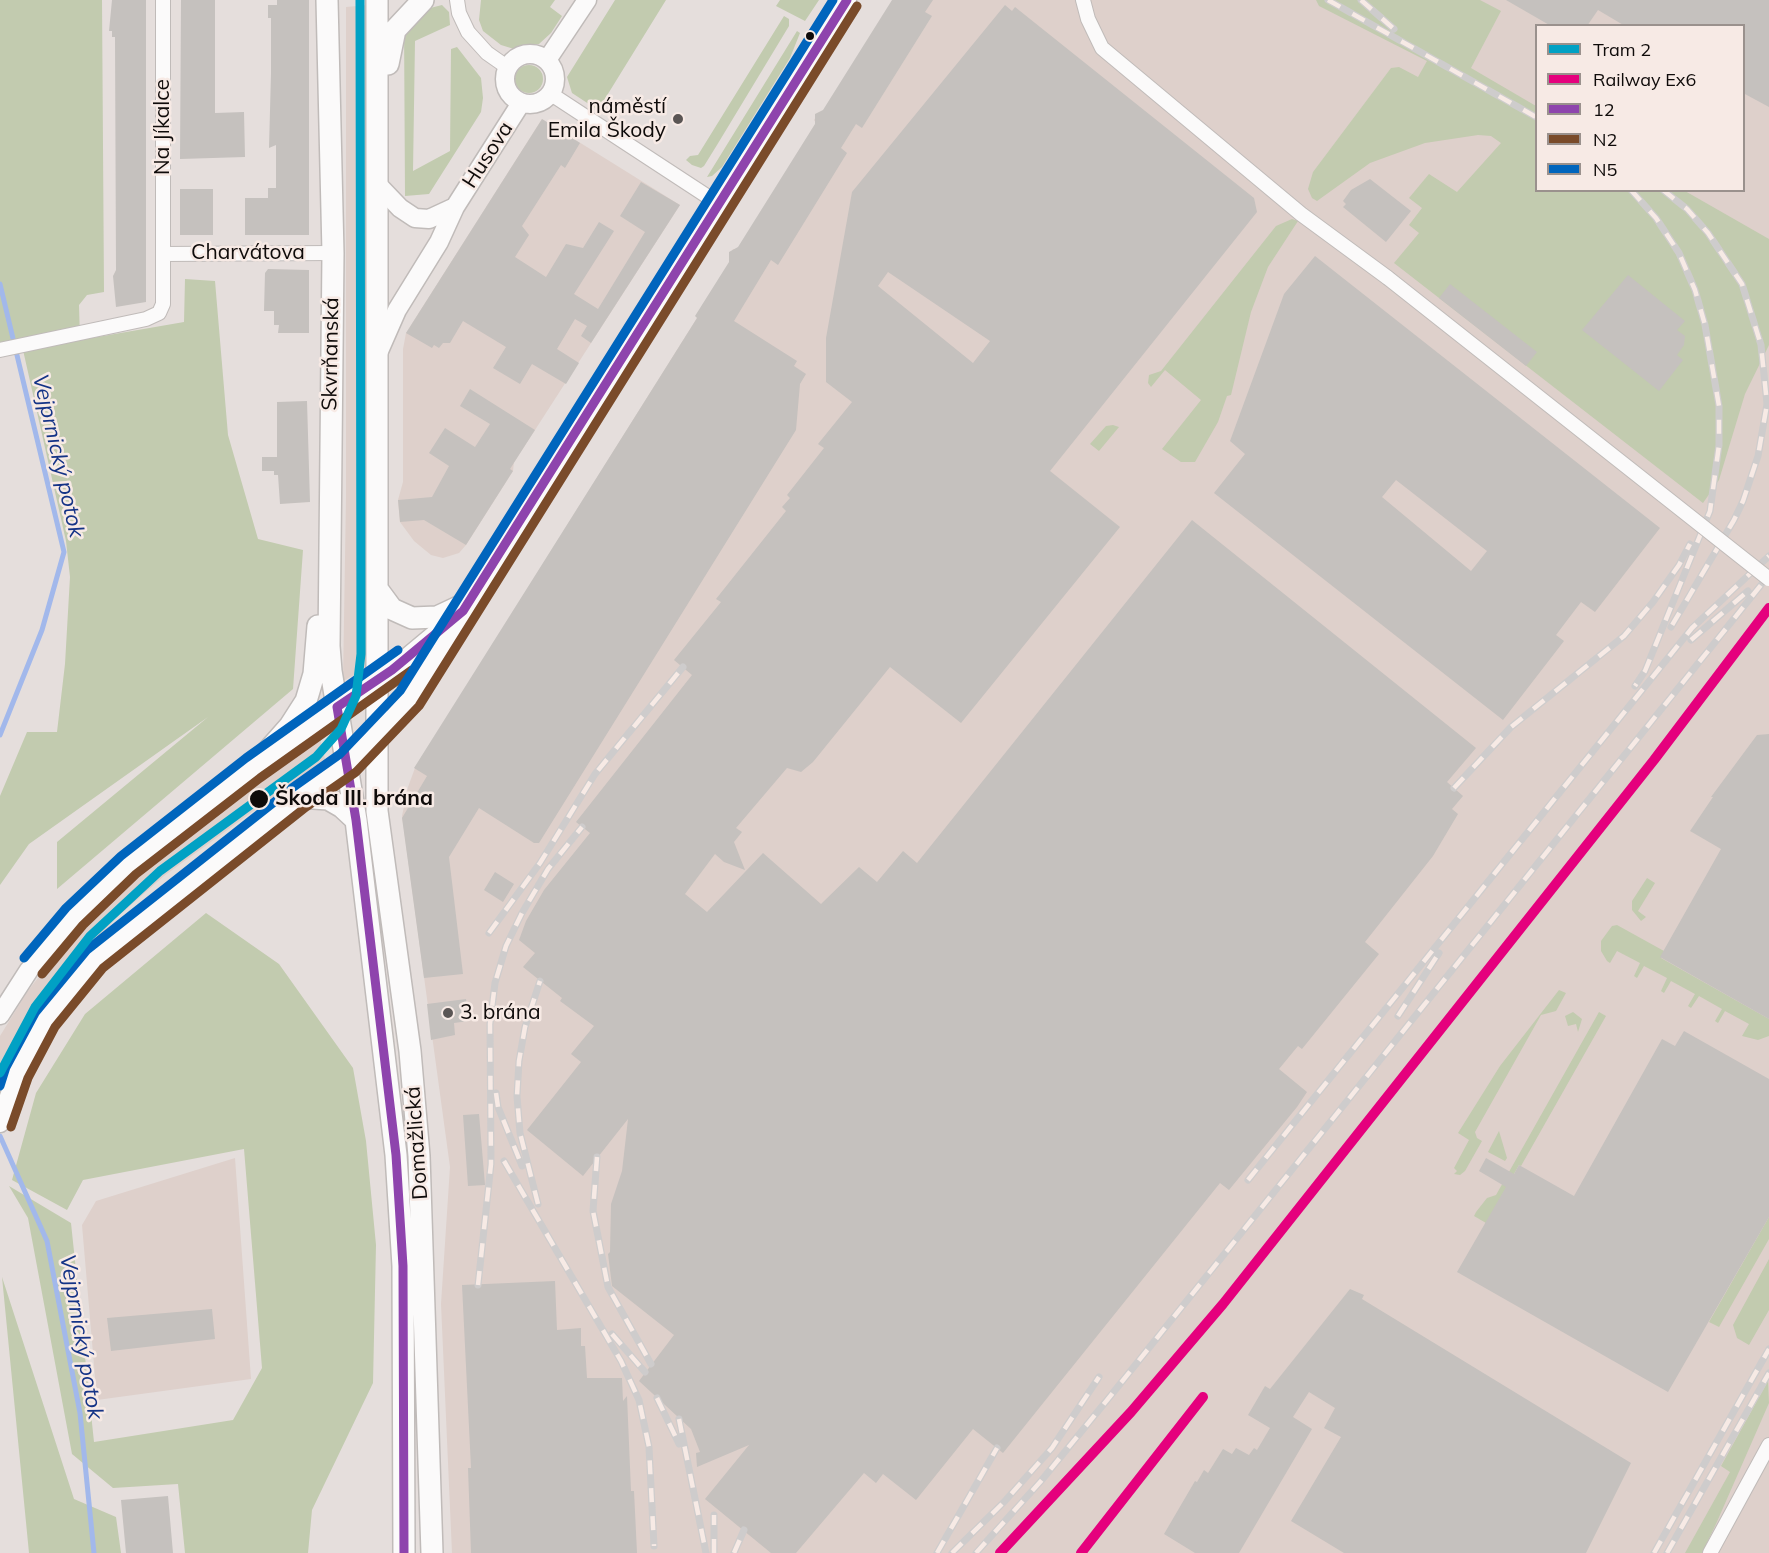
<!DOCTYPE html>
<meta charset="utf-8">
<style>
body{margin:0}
#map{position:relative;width:1769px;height:1553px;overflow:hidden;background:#e5dedc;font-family:Mulish,sans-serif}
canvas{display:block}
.legend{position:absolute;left:1535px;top:24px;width:210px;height:168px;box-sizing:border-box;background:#f7eae5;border:2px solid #9a918d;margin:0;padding:8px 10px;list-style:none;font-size:18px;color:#0f0b0a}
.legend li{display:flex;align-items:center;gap:12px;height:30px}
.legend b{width:30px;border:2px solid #9a918d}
</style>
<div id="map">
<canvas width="1769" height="1553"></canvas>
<ul class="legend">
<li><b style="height:8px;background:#01a1c4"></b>Tram 2</li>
<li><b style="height:8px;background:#e5007d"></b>Railway Ex6</li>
<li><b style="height:8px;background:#8e44ad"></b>12</li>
<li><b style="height:8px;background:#7a4b2a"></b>N2</li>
<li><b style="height:8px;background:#0065bd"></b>N5</li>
</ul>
</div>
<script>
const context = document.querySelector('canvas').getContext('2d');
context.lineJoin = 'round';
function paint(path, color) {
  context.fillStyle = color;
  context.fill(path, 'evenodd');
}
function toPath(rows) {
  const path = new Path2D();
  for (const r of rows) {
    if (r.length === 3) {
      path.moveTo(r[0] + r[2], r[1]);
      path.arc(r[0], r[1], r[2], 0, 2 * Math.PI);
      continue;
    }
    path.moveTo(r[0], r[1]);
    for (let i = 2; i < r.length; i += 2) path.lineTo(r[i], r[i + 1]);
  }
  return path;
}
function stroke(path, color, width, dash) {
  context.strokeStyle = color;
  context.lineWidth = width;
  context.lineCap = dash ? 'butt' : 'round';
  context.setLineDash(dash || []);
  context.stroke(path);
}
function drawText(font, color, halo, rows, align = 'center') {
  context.font = font + ' Mulish,sans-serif';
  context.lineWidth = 5;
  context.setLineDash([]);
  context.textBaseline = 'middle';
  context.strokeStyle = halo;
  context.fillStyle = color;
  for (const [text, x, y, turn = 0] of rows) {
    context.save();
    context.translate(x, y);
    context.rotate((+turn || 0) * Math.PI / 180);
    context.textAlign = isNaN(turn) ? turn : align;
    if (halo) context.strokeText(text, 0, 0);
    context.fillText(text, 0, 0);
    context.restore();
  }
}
const built = toPath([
 [893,0,1769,0,1769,1553,452,1553,441,1304,450,1167,402,816,408,787,415,768,697,318,731,260,729,256,733,249,738,249,816,123,814,120,819,112,823,112],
 [1536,26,1744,26,1744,190,1536,190],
 [368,5,367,668,343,681,346,497,346,7],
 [542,119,680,205,535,430,514,462,513,471,466,545,459,553,443,558,431,555,414,541,400,522,398,500,403,482,403,349,406,333],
 [319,733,325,759,164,876,115,919,55,988,17,1049,0,1088,0,1036,27,992,59,951,104,901,147,864],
 [235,1158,251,1379,97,1400,82,1225,96,1201]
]);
const green = toPath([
 [0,0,102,0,104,292,87,295,79,305,80,340,184,322,185,279,215,281,228,435,258,539,303,550,293,689,57,889,57,842,208,717,29,844,0,885,0,796,27,732,57,732,65,664,70,577,66,541,23,350,0,350],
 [481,0,555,0,550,7,562,16,551,33,539,44,514,49,501,45,483,31,479,20],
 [615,0,666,0,598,110,572,93,567,77],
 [780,0,819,0,805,21,776,6],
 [1316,0,1480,0,1501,11,1471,68,1536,106,1536,190,1685,191,1769,239,1769,345,1745,394,1719,480,1703,503,1394,263,1419,233,1409,225,1422,208,1409,198,1429,174,1457,192,1501,143,1491,136,1478,135,1425,143,1370,163,1317,201,1312,198,1308,189,1313,172,1391,68,1399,67,1418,77,1427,61,1319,6],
 [442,5,449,12,450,25,415,41,413,171,450,151,451,49,457,47,481,78,483,98,481,112,429,194,405,196,404,22,411,13],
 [784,16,789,19,789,26,717,145,704,166,701,168,692,165,686,160,690,156,698,155],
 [797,31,800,33,790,58,722,167,712,176,707,177],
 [529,79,14],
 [1292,219,1298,221,1268,267,1251,312,1231,395,1227,396,1218,422,1195,462,1181,462,1162,449,1201,400,1165,370,1151,387,1148,383,1149,375,1161,371,1276,226],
 [1113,425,1119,427,1099,451,1090,444,1106,426],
 [1647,878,1655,883,1638,911,1646,917,1641,921,1632,910,1632,901],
 [206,913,279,964,353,1068,366,1141,376,1245,373,1383,312,1510,308,1553,185,1553,178,1484,113,1488,72,1454,28,1218,9,1186,71,1223,94,1442,233,1420,262,1368,244,1149,83,1180,67,1210,12,1180,36,1093,85,1014],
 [1617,925,1664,951,1661,958,1769,1019,1769,1036,1758,1040,1742,1036,1749,1024,1725,1011,1718,1023,1715,1021,1722,1009,1699,996,1691,1008,1688,1006,1695,994,1671,981,1664,993,1661,991,1667,978,1644,966,1637,978,1634,976,1640,963,1617,951,1610,963,1607,961,1601,951,1601,941,1612,926],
 [1559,990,1566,993,1556,1011,1541,1015,1475,1132,1477,1138,1482,1141,1465,1171,1460,1175,1454,1174,1457,1171,1454,1168,1469,1140,1458,1133,1500,1066],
 [1573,1012,1582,1019,1578,1032,1576,1024,1568,1026,1565,1016],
 [1599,1012,1606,1016,1521,1166,1519,1165,1486,1223,1474,1216,1476,1212,1487,1198,1496,1195],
 [1499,1131,1507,1158,1505,1161,1488,1152],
 [1769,1217,1769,1239,1719,1327,1709,1322],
 [1769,1259,1769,1310,1749,1345,1737,1338,1733,1325],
 [2,1277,74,1499,116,1517,121,1553,29,1553],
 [1768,1381,1769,1403,1716,1524,1702,1553,1685,1553,1730,1472,1721,1466]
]);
const stream = toPath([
 [0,284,64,552,42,630,0,735],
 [0,1136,47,1241,80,1413,94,1553]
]);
const building = toPath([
 [112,0,146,0,146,302,116,307,113,276,116,270,115,37,112,37,112,31,109,31],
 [181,0,215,0,215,113,244,112,245,157,180,159],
 [277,0,309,0,309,235,245,235,245,198,268,198,268,188,276,188,276,145,269,148,271,73,271,18,268,18,268,5,277,5],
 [892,0,933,0,925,12,932,16,862,128,856,124,841,148,847,153,778,265,771,260,734,321,797,361,794,366,806,374,800,384,796,430,539,843,534,843,479,808,449,857,463,974,424,978,402,818,427,776,414,768,697,318,695,316,729,262,729,252,738,247,815,124,815,114,823,110],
 [1506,0,1769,0,1769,107,1743,93,1743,26,1625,26,1598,10,1587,26,1551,26],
 [1005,5,1012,11,1015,7,1254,198,1257,212,1050,471,1120,527,961,723,890,667,813,762,801,772,787,768,736,828,742,832,734,842,745,870,724,862,715,854,685,894,707,912,763,853,821,904,859,867,877,882,903,851,917,863,1192,520,1476,748,1447,782,1463,796,1452,809,1458,814,1433,856,1365,942,1379,954,1302,1049,1298,1046,1279,1069,1307,1092,1297,1107,1229,1190,1220,1183,1003,1453,973,1429,916,1500,883,1474,876,1483,864,1473,796,1553,771,1553,705,1499,749,1445,697,1467,696,1453,700,1452,691,1429,639,1381,674,1335,612,1286,608,1254,610,1252,611,1204,622,1171,628,1119,583,1176,527,1130,581,1062,571,1054,594,1026,560,1001,562,998,523,967,535,953,519,940,526,921,544,890,590,833,576,822,692,675,674,660,721,602,716,599,786,511,782,507,790,498,787,495,824,448,818,444,852,402,826,382,826,338,852,192],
 [888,272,990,341,973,363,878,286],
 [542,119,580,143,565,168,561,165,522,226,529,235,515,257,546,277,566,244,583,248,599,222,614,231,574,294,598,309,645,232,620,216,641,182,680,205,591,343,581,336,587,326,575,319,557,349,579,363,566,384,532,364,520,384,493,368,506,347,463,321,450,343,443,343,439,348,434,345,432,348,406,333],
 [1370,179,1411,211,1386,242,1343,207,1346,204,1343,201,1351,190],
 [180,189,213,189,213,235,180,235],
 [1315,256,1660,528,1595,612,1581,602,1556,635,1564,641,1503,720,1214,493,1245,454,1230,441,1284,294],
 [1396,480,1487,551,1471,571,1382,497],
 [268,269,309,270,309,333,278,333,279,325,274,325,274,311,264,311,265,273],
 [1628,275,1685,321,1677,330,1685,336,1684,345,1677,355,1683,360,1659,391,1582,330],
 [1450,284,1537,352,1526,366,1439,298],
 [470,389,535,430,510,469,513,471,466,545,424,520,400,522,398,500,432,497,449,466,429,453,445,428,475,447,490,424,460,406],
 [307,401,310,502,280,504,278,475,274,475,274,471,262,471,262,457,277,457,277,402],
 [1769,734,1769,1019,1660,957,1721,849,1690,831,1713,797,1711,797,1757,735],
 [495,872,514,884,503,902,484,890],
 [466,999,469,1021,454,1023,455,1035,431,1040,427,1004],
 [1684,1031,1769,1079,1769,1217,1668,1392,1457,1272,1506,1187,1479,1171,1486,1158,1514,1174,1519,1165,1574,1196,1662,1039,1675,1046],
 [479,1114,485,1185,468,1186,463,1115],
 [555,1281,557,1330,581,1328,581,1346,585,1346,587,1378,622,1378,623,1401,627,1396,631,1491,634,1491,637,1553,471,1553,468,1468,471,1468,462,1285],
 [1350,1289,1364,1295,1362,1299,1631,1463,1586,1553,1344,1553,1291,1521,1341,1437,1324,1428,1335,1408,1309,1392,1293,1417,1312,1429,1239,1553,1195,1553,1164,1534,1195,1481,1197,1482,1204,1470,1208,1473,1223,1449,1232,1454,1236,1448,1249,1455,1254,1448,1257,1450,1270,1428,1248,1415,1265,1386,1270,1389],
 [212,1309,215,1339,111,1351,107,1318],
 [168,1496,173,1553,126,1553,121,1500]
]);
const street = toPath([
 [457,0,459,13,468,32,487,53,507,67],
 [1083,0,1088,19,1102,48,1301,214,1388,278],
 [551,94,719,204],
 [163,254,333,253],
 [0,350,146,319,159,313,163,304,163,0],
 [1710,1553,1769,1445]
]);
const secondary = toPath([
 [530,79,25],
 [547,60,587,0],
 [378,185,400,208,415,218,429,219,455,207],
 [379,351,397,310,439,242,455,207,521,103],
 [0,1015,29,970,74,917,128,865,253,768,392,670,452,620],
 [0,1123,17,1073,45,1020,95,959,299,797,348,763,389,723,410,698,847,0]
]);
const primary = toPath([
 [327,0,333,253,329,646,331,671,356,820,396,1155,403,1266,404,1553],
 [377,0,377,811,410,1051,419,1156,432,1553],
 [388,64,395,30,423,0],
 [378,590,392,609,412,618,437,617,469,602],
 [253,768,290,726,306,701,314,674,318,626],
 [299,797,328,799,342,807,356,820]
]);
const rail = toPath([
 [1328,0,1536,117],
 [1361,0,1394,29],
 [1631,190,1656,218,1679,253,1695,290,1705,325,1719,406,1719,445,1710,511,1645,671,1635,686],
 [1663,190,1687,209,1708,233,1742,284,1761,345,1767,404,1758,456,1743,501,1734,520,1671,627],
 [1691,640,1748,591],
 [1454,788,1511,727,1624,636,1653,602,1679,565,1690,544],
 [489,933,540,863,595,774,683,667],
 [1398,1016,1439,953],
 [496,1093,498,1107,522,1166],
 [597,1157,593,1211,608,1287,651,1364],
 [504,1161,621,1361,639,1400,649,1447,654,1546],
 [1248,1180,1692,628,1769,556],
 [538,1204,520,1133,517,1096,519,1061,525,1027,540,981],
 [478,1285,491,1164,490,1024,495,983,506,946,522,913,548,869,582,827],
 [612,1334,645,1372],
 [657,1398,679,1444],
 [679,1419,706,1553],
 [714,1553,714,1515],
 [734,1553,744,1530],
 [937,1553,997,1448],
 [952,1553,1004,1502,1052,1448,1099,1377],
 [976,1553,1041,1481,1112,1394,1769,575],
 [1654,1553,1769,1349],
 [1667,1553,1769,1373]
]);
const streetBridge = toPath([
 [1388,278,1769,579]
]);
const bus1 = toPath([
 [404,1553,403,1266,396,1155,356,820,337,707,392,670,463,611,847,0]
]);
const bus2 = toPath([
 [42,974,83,925,136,874,260,778,412,670],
 [11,1127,28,1078,55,1027,103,968,306,807,356,772,419,706,857,6]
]);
const bus3 = toPath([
 [24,958,66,908,121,856,246,758,398,650],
 [0,1086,6,1067,35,1013,87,950,292,788,340,754,400,691,833,0]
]);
const rail1 = toPath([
 [1000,1553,1131,1412,1223,1304,1654,760,1769,608],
 [1081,1553,1203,1397]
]);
const tram1 = toPath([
 [0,1073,35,1007,90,936,160,871,316,757,341,729,356,696,361,654,360,0]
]);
const markers = [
 [810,36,5,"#0f0b0a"],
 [678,119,6,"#5a5554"],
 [259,799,10,"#0f0b0a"],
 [448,1013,6,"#5a5554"]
];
const poiNames = [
 ["náměstí",666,107],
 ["Emila Škody",666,131],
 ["3. brána",460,1013,"left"]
];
const streetNames = [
 ["Na Jíkalce",163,127,-90],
 ["Husova",488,155,-57],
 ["Charvátova",248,253],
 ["Skvrňanská",331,354,-89],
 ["Domažlická",417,1143,-94]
];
const stopNames = [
 ["Škoda III. brána",275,799]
];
const waterNames = [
 ["Vejprnický potok",58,456,77],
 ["Vejprnický potok",81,1337,80]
];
paint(built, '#ded0cb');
paint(green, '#c2cbaf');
stroke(stream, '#a2b8eb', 5);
paint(building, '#c5c1be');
stroke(street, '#c0bbb9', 16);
stroke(secondary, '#c0bbb9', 21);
stroke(primary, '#c0bbb9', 24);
stroke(street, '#fbfafa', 14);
stroke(secondary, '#fbfafa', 18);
stroke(primary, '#fbfafa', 21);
stroke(rail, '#cecccc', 7);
stroke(rail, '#f7eae5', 4.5, [14]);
stroke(streetBridge, '#c0bbb9', 16, []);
stroke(streetBridge, '#fbfafa', 14);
stroke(bus1, '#8e44ad', 9);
stroke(bus2, '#7a4b2a', 9);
stroke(bus3, '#0065bd', 9);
stroke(rail1, '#e5007d', 10);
stroke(tram1, '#01a1c4', 9);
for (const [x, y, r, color] of markers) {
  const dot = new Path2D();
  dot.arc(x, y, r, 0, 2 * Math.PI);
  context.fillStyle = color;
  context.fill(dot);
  stroke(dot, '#f7eae5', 2);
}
drawText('21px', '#0f0b0a', '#f7eae5', poiNames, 'right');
drawText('21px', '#0f0b0a', '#f7eae5', streetNames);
drawText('bold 21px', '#0f0b0a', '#f7eae5', stopNames, 'left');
drawText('italic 22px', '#143386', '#f7eae5', waterNames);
</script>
